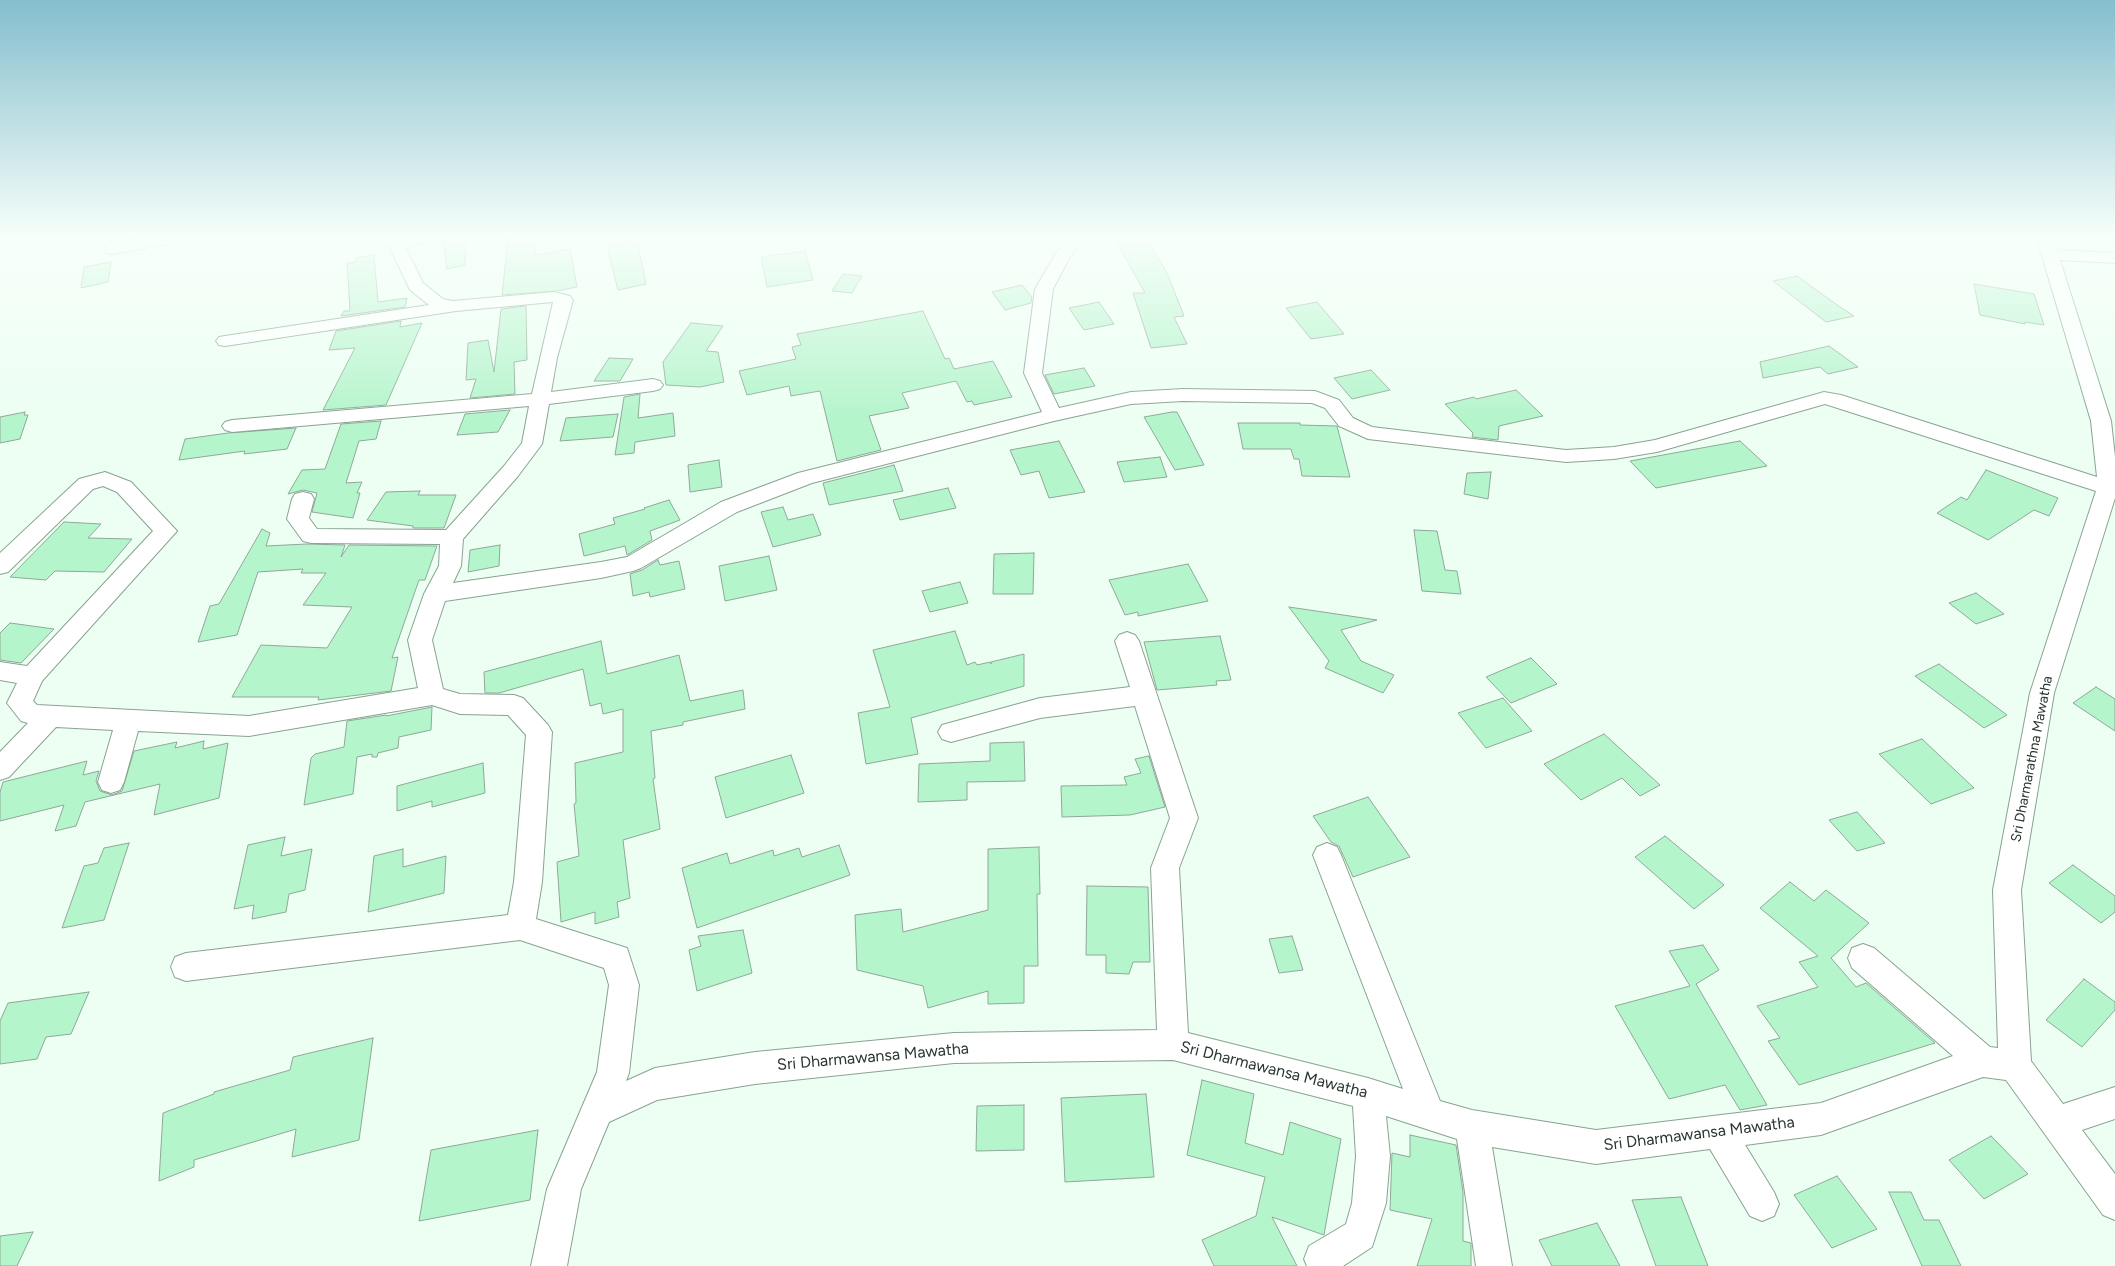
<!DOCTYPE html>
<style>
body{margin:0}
canvas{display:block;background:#edfff3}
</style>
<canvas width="2115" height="1266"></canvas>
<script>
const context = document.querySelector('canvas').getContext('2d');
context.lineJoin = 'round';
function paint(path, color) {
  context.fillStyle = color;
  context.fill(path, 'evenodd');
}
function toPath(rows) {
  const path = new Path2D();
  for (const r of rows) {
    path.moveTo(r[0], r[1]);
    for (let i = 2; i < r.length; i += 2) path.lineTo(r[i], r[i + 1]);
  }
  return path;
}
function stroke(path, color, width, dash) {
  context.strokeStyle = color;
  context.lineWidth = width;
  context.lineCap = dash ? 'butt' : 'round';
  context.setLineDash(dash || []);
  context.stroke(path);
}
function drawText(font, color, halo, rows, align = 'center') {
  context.font = font + ' Figtree,sans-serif';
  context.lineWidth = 5;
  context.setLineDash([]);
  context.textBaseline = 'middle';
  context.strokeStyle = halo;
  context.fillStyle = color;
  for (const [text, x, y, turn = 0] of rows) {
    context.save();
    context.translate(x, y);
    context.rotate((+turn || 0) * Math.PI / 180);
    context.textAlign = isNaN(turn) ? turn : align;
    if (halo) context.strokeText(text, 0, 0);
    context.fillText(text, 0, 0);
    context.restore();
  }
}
const building = toPath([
 [443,239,466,239,465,265,447,269,443,239],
 [508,239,535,239,535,255,570,249,577,287,557,291,502,295,508,239],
 [1115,239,1147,239,1167,273,1184,316,1174,317,1187,344,1151,348,1133,293,1145,293,1115,239],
 [637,240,646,284,618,290,607,247,612,246,611,244,637,240],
 [805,251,813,280,767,287,761,257,805,251],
 [374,255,378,302,407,298,405,307,341,316,344,311,350,311,347,263,356,262,356,258,374,255],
 [111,262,108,282,81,288,84,267,111,262],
 [843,274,862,276,852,293,832,291,843,274],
 [1797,276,1840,307,1854,316,1826,322,1773,281,1797,276],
 [1974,284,2034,294,2044,325,2025,322,2025,324,1980,315,1974,284],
 [1022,285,1032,297,1031,303,1005,310,992,292,1022,285],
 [1099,302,1114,324,1084,330,1069,308,1099,302],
 [1317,302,1344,334,1311,339,1286,308,1317,302],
 [526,306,527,360,514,362,515,394,470,398,476,379,466,380,468,343,488,340,494,372,501,309,526,306],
 [923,311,945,359,949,358,954,369,993,361,1012,397,974,405,972,401,967,402,956,381,902,393,909,408,869,416,881,450,837,461,820,391,791,396,789,386,747,395,739,371,796,359,792,347,801,345,797,334,923,311],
 [401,321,400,327,422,323,386,405,323,410,355,348,329,350,336,331,401,321],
 [691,323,723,326,706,351,718,352,724,382,700,387,666,385,663,362,691,323],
 [1829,346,1858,367,1828,374,1820,367,1763,378,1760,362,1829,346],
 [609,358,633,359,620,381,594,381,609,358],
 [1084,368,1095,386,1054,394,1045,375,1084,368],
 [1371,370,1390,390,1352,399,1334,378,1371,370],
 [1516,390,1543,416,1499,426,1498,440,1472,437,1473,433,1445,404,1474,397,1476,399,1516,390],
 [640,394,638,418,673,413,675,436,635,442,634,453,615,455,624,397,640,394],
 [510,410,498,432,457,435,465,414,510,410],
 [25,412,24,415,28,415,20,439,0,443,0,417,25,412],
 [1172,412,1177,412,1204,465,1175,470,1144,417,1172,412],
 [618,414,613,437,560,441,566,418,618,414],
 [381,421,376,439,359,441,346,483,362,482,357,493,360,493,353,518,312,512,317,493,303,490,288,494,302,470,325,469,341,424,381,421],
 [1238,423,1300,423,1300,425,1337,426,1350,477,1302,476,1299,459,1294,459,1291,449,1243,449,1238,423],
 [296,428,287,449,244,454,245,451,179,460,185,439,228,433,296,428],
 [1059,441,1085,492,1049,498,1039,471,1021,475,1010,450,1059,441],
 [1740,441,1767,466,1656,488,1630,461,1740,441],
 [1160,457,1167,477,1124,482,1117,462,1160,457],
 [719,460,722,487,690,492,688,465,719,460],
 [894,465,903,491,829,505,823,483,894,465],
 [1986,470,2058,498,2049,516,2034,510,1988,540,1937,513,1961,497,1967,500,1986,470],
 [1491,472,1488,499,1464,494,1467,473,1491,472],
 [948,488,956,508,900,520,893,500,948,488],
 [420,491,418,495,456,495,444,528,413,528,413,526,367,520,386,492,420,491],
 [669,500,680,520,650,531,652,540,627,555,625,546,584,556,579,534,615,524,613,518,645,509,644,508,669,500],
 [783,507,788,520,813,514,821,535,773,547,761,512,783,507],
 [64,522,101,524,88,538,132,539,104,572,55,571,46,580,10,577,64,522],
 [262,529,270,533,266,546,307,544,345,545,341,557,349,545,437,546,425,580,419,580,392,658,398,657,391,691,318,700,319,697,232,697,261,645,327,648,352,607,303,605,326,573,301,573,303,569,258,572,237,635,198,642,210,606,219,604,262,529],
 [1414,530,1437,531,1445,570,1457,571,1461,594,1422,591,1414,530],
 [500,545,499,566,468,572,470,550,500,545],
 [1034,553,1033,594,993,594,994,554,1034,553],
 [769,556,777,590,725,601,719,566,769,556],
 [658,560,660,565,679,561,685,589,650,597,649,592,633,596,630,574,642,570,658,560],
 [1188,564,1208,601,1138,616,1138,612,1125,615,1109,580,1188,564],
 [960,582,968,603,930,612,922,591,960,582],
 [1976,593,2004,614,1976,624,1949,603,1976,593],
 [1289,607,1377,620,1341,630,1361,661,1394,675,1383,693,1325,668,1329,661,1289,607],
 [10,623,54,629,21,663,0,660,0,633,10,623],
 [955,631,967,665,975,662,977,665,990,662,991,664,991,662,1024,654,1024,686,911,718,918,754,866,764,858,713,890,707,873,650,955,631],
 [1220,636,1231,680,1216,681,1217,685,1157,690,1144,642,1220,636],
 [601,641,607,674,679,655,690,701,743,690,745,709,683,722,683,725,651,731,655,778,653,779,660,829,623,840,630,898,617,902,619,917,595,924,595,912,561,922,557,862,579,856,574,804,576,803,575,763,623,752,623,709,603,714,601,703,590,706,583,669,499,693,485,693,484,672,601,641],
 [1531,658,1557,684,1511,703,1486,677,1531,658],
 [1939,664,2007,715,1984,728,1915,676,1939,664],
 [2096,687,2115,699,2115,731,2073,703,2096,687],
 [1503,698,1532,731,1486,748,1458,713,1503,698],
 [432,707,431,730,399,737,398,748,378,753,377,757,372,757,372,754,357,757,353,794,304,805,311,758,315,754,344,747,347,721,386,715,386,716,432,707],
 [1604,734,1660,785,1640,796,1622,778,1581,800,1544,764,1604,734],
 [1922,739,1974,788,1931,804,1879,754,1922,739],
 [204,741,203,749,228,743,219,798,154,815,160,784,85,802,76,826,55,831,64,805,0,821,0,792,3,782,87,761,83,775,99,771,96,781,100,791,112,795,122,791,134,751,177,742,175,748,204,741],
 [1024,742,1025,781,967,782,967,800,918,802,919,764,990,761,990,743,1024,742],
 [791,755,804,793,726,818,715,777,791,755],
 [1149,756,1165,807,1130,815,1062,817,1061,786,1127,785,1124,777,1141,773,1135,759,1149,756],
 [483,763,485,793,432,807,432,801,397,811,397,786,483,763],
 [1368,797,1410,857,1353,877,1339,846,1331,842,1313,816,1368,797],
 [1857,812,1885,843,1857,851,1829,820,1857,812],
 [1665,836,1724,885,1694,909,1635,857,1665,836],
 [285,837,281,856,312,849,305,890,289,894,286,912,252,919,254,905,234,909,248,845,285,837],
 [129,843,104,920,62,928,84,866,98,863,104,848,129,843],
 [839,845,850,875,697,928,682,868,727,853,730,864,773,850,774,856,799,848,802,857,839,845],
 [1039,847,1040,894,1037,894,1038,966,1024,966,1024,1003,988,1004,988,991,928,1008,923,986,857,970,855,915,901,909,903,932,988,910,988,849,1039,847],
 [403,849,403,867,446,856,444,893,368,912,374,856,403,849],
 [2073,865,2115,896,2115,912,2101,923,2049,883,2073,865],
 [1790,882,1814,901,1826,890,1869,923,1831,958,1856,987,1866,983,1935,1043,1799,1085,1768,1041,1780,1038,1757,1006,1818,987,1799,962,1818,956,1760,908,1790,882],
 [1087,886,1148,887,1150,962,1133,962,1129,974,1106,973,1106,955,1086,955,1087,886],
 [743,930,752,973,697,991,689,950,701,946,698,936,743,930],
 [1292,936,1303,970,1279,973,1269,939,1292,936],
 [1703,945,1719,970,1696,984,1767,1105,1740,1110,1725,1085,1669,1099,1615,1006,1690,986,1669,951,1703,945],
 [2084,979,2115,1002,2115,1010,2082,1047,2046,1020,2084,979],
 [89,992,71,1034,46,1037,37,1059,0,1064,0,1021,8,1003,89,992],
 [373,1038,359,1140,292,1157,296,1129,194,1160,194,1167,159,1181,163,1113,214,1094,214,1092,290,1070,293,1057,373,1038],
 [1202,1080,1254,1094,1245,1143,1283,1155,1290,1122,1341,1139,1324,1235,1272,1217,1297,1266,1214,1266,1202,1240,1256,1216,1265,1177,1187,1155,1202,1080],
 [1146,1094,1154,1177,1065,1182,1061,1098,1146,1094],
 [1024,1105,1024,1150,976,1151,977,1106,1024,1105],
 [538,1130,530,1200,419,1221,431,1150,538,1130],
 [1410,1135,1456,1145,1463,1192,1463,1241,1471,1243,1471,1266,1417,1266,1432,1219,1390,1210,1392,1153,1410,1157,1410,1135],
 [1991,1136,2028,1174,1984,1199,1949,1160,1991,1136],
 [1837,1176,1877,1229,1832,1248,1794,1195,1837,1176],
 [1889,1192,1911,1192,1924,1220,1939,1220,1961,1266,1922,1266,1889,1192],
 [1681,1197,1708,1266,1656,1266,1632,1200,1681,1197],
 [1597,1223,1620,1266,1552,1266,1539,1240,1597,1223],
 [33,1232,17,1266,0,1266,0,1236,33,1232]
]);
const street = toPath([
 [138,239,175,239,173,242,167,244,112,254,106,253,104,249,106,245,138,239],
 [380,239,428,239,426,242,406,248,423,283,443,299,453,301,554,292,570,296,573,300,557,358,551,392,653,379,660,381,663,385,660,389,653,391,549,404,542,444,518,476,463,539,461,566,453,583,601,562,627,557,721,502,798,473,1042,412,1024,373,1035,289,1055,255,1067,239,1084,239,1070,257,1053,289,1042,373,1059,408,1131,392,1183,389,1315,391,1339,400,1353,418,1372,427,1566,450,1614,447,1655,440,1824,392,1841,395,2097,477,2091,421,2037,239,2053,239,2057,250,2115,253,2115,263,2060,260,2111,421,2115,457,2115,498,2054,693,2021,890,2031,1061,2063,1104,2115,1087,2115,1119,2082,1130,2115,1174,2115,1220,2103,1215,2006,1080,1983,1077,1821,1135,1745,1145,1774,1192,1779,1204,1774,1216,1762,1221,1750,1216,1710,1149,1596,1164,1492,1147,1512,1266,1476,1266,1457,1139,1386,1116,1390,1156,1386,1203,1372,1247,1343,1266,1307,1266,1304,1259,1309,1246,1346,1224,1352,1203,1356,1156,1353,1106,1173,1060,954,1063,755,1084,657,1100,609,1122,581,1189,567,1266,531,1266,547,1189,597,1072,609,985,604,968,520,940,186,981,175,977,171,967,175,957,186,953,508,915,514,882,526,735,508,715,460,714,432,705,249,736,138,731,124,782,120,790,111,793,102,790,98,782,113,730,56,727,9,777,0,780,0,752,28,723,21,721,7,703,17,683,0,680,0,662,27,666,153,531,117,492,103,486,93,489,8,572,0,574,0,553,79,479,105,472,131,482,177,531,42,681,33,701,37,705,249,716,418,688,408,640,424,594,439,566,440,544,311,543,303,541,287,519,292,499,295,494,303,492,311,494,314,499,309,518,317,529,446,530,504,466,522,443,529,406,232,432,225,430,222,426,225,422,232,420,532,394,553,302,456,311,225,346,219,345,216,341,219,337,225,336,429,305,410,290,390,248,380,239],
 [1183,401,1312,403,1325,408,1339,426,1368,439,1566,462,1614,459,1657,452,1825,404,2096,491,2030,693,1993,890,1998,1048,1990,1047,1874,948,1863,944,1852,948,1848,958,1852,968,1953,1056,1821,1103,1596,1130,1472,1110,1440,1101,1341,855,1337,847,1327,843,1317,847,1313,855,1403,1089,1368,1078,1188,1033,1179,868,1198,818,1139,641,1135,635,1127,632,1119,635,1115,641,1130,687,1040,698,942,725,938,732,942,739,951,742,1040,718,1135,706,1170,818,1151,868,1157,1030,954,1033,755,1052,655,1068,626,1081,629,1073,639,985,627,948,536,919,542,882,552,732,548,725,523,698,514,695,460,694,443,689,432,640,445,601,601,578,633,571,641,568,737,512,812,483,1054,421,1131,404,1183,401]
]);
const streetNames = [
 ["Sri Dharmarathna Mawatha",2032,759,-79]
];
const nearStreetnames = [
 ["Sri Dharmawansa Mawatha",873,1057,-5],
 ["Sri Dharmawansa Mawatha",1274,1070,14],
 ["Sri Dharmawansa Mawatha",1699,1134,-7]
];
paint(building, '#b5f5cc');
stroke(building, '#8ea997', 1);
stroke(street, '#88a391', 2);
paint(street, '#fff');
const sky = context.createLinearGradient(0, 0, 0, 417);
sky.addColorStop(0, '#84becd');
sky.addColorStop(0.57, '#f7fffa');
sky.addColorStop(1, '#f7fffa00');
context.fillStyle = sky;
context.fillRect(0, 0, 2115, 417);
drawText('14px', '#2a362e', '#fff', streetNames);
drawText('16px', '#2a362e', '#fff', nearStreetnames);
</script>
